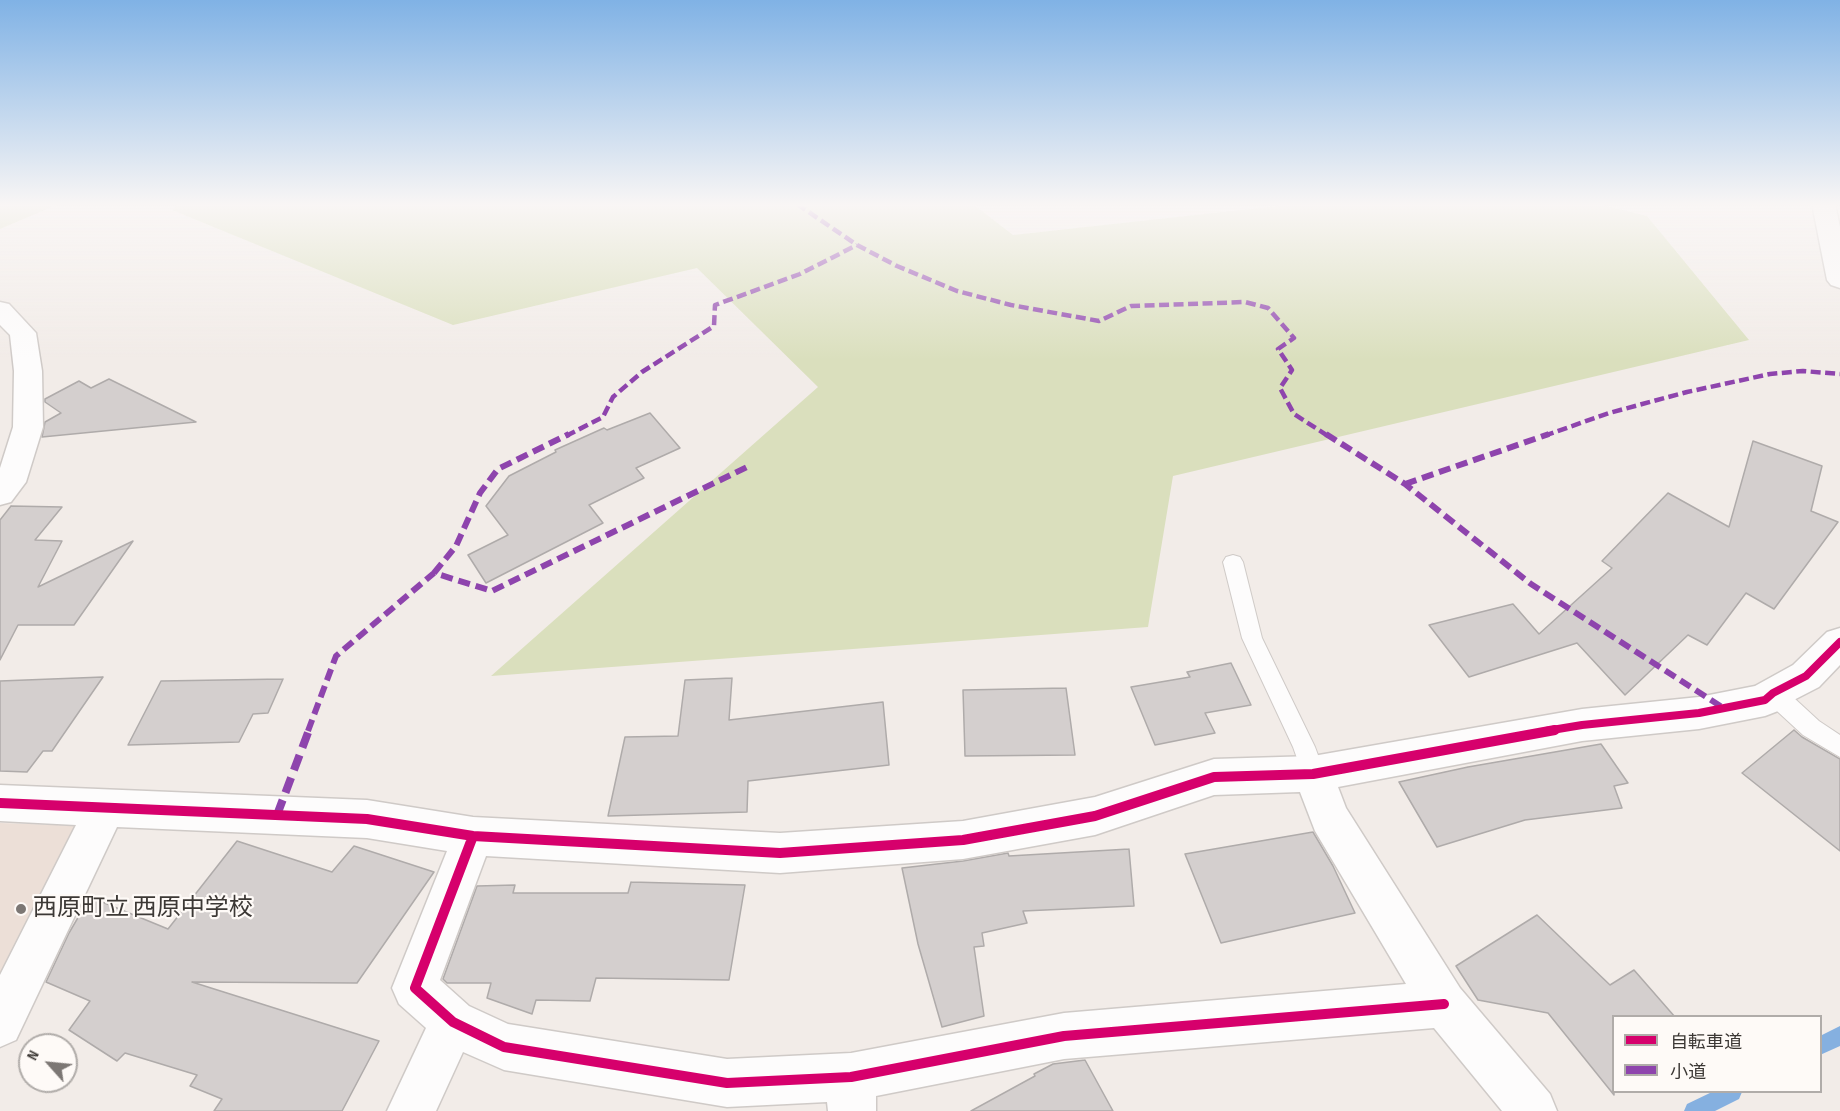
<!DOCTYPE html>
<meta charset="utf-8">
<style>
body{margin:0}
#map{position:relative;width:1840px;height:1111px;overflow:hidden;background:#f2ece8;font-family:"Sofia Sans Condensed","Noto Sans JP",sans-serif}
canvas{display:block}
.legend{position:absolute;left:1612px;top:1015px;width:210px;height:78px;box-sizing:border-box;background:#fefaf7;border:2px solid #b0aca9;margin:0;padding:8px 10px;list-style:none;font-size:18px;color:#3c3835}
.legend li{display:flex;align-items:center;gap:12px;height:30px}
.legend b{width:30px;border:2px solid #b0aca9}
.north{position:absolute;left:18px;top:1033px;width:60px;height:60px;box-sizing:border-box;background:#fefaf7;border:2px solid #b0aca9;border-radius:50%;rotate:297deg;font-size:16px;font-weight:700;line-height:24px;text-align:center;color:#3c3835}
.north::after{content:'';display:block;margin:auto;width:21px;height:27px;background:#7c7774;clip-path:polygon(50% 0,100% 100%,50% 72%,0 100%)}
</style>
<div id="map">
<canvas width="1840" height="1111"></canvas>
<ul class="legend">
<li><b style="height:8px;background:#d6006c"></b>自転車道</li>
<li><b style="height:8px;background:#8e44ad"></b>小道</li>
</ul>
<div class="north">N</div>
</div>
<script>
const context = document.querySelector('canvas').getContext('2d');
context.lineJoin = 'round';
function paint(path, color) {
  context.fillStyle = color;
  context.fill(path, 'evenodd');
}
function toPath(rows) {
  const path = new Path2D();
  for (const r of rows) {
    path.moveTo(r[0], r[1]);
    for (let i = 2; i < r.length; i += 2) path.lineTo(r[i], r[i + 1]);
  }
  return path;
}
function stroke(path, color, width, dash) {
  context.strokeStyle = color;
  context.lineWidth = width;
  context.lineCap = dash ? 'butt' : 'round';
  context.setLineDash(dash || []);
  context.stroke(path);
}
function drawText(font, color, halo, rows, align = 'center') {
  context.font = font + ' "Sofia Sans Condensed","Noto Sans JP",sans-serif';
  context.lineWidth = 4.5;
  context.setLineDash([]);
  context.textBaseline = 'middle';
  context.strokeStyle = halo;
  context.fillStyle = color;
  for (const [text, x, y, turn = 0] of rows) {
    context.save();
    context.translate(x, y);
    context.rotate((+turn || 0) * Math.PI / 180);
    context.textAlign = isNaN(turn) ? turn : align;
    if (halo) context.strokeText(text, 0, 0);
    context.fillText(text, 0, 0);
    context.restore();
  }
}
const built = toPath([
 [0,823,84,826,0,991]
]);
const green = toPath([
 [0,204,59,204,0,229],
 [178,204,973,204,1013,235,1295,204,1598,204,1647,216,1749,340,1173,476,1148,627,491,676,818,387,697,268,453,325,172,210]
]);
const stream = toPath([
 [1840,1026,1840,1046,1820,1055,1820,1036,1840,1026],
 [1712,1092,1742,1092,1739,1099,1715,1111,1684,1111,1687,1104,1712,1092]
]);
const building = toPath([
 [109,379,196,422,42,437,45,422,61,413,45,402,45,399,79,381,91,388,109,379],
 [650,413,680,448,636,468,644,478,589,505,603,523,486,583,468,555,508,535,486,506,509,476,556,452,555,450,604,428,607,430,650,413],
 [1753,441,1822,466,1811,511,1838,522,1774,609,1746,593,1707,645,1688,635,1625,695,1577,643,1469,677,1429,625,1513,604,1539,634,1612,568,1602,561,1668,493,1729,527,1753,441],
 [11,506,62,507,35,540,62,541,38,587,133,541,74,625,18,625,0,660,0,520,11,506],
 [1231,663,1251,705,1205,713,1215,733,1155,745,1131,687,1190,677,1187,672,1231,663],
 [103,677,52,751,43,751,27,772,0,771,0,681,103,677],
 [732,678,729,720,883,702,889,765,748,781,747,812,608,816,625,737,678,736,685,680,732,678],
 [283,679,268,713,253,714,239,742,128,745,161,681,283,679],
 [1066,688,1075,755,965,756,963,690,1066,688],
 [1794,730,1802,737,1840,759,1840,851,1742,773,1794,730],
 [1601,744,1628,783,1614,786,1622,808,1525,820,1437,847,1399,782,1468,767,1601,744],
 [1313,832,1333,866,1355,913,1221,943,1185,854,1313,832],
 [237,841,332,872,354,846,434,872,357,983,192,982,379,1041,342,1111,214,1111,222,1099,190,1086,197,1075,125,1053,117,1061,69,1030,90,1001,46,982,69,933,90,897,168,929,237,841],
 [1129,849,1134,906,1023,911,1027,923,982,933,984,946,974,947,984,1016,942,1027,918,944,902,868,963,861,1008,853,1009,856,1129,849],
 [631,882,745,885,729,980,596,978,590,1001,536,1000,532,1014,487,998,491,983,447,983,443,979,477,886,515,885,513,893,628,893,631,882],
 [1537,915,1610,985,1634,970,1675,1017,1614,1017,1614,1095,1548,1013,1478,1000,1456,966,1537,915],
 [1085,1060,1113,1111,971,1111,1035,1076,1034,1074,1053,1064,1085,1060]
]);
const service = toPath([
 [1233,555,1240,557,1243,562,1262,638,1315,747,1325,774,1321,781,1313,784,1305,781,1293,747,1242,638,1223,562,1226,557,1233,555],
 [1773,684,1781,686,1819,721,1840,735,1840,757,1803,735,1765,700,1762,693,1765,686,1773,684]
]);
const minor = toPath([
 [1812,204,1835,204,1840,227,1840,288,1831,285,1827,280,1812,204],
 [0,302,9,304,36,333,42,371,43,427,26,482,11,502,0,505,0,468,13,427,14,371,10,335,0,325,0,302],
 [1840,628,1840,665,1819,687,1786,704,1778,711,1765,716,1699,729,1582,741,1338,787,1346,808,1460,988,1550,1094,1557,1111,1502,1111,1434,1028,1064,1059,876,1096,876,1111,828,1111,827,1102,727,1107,504,1070,463,1052,436,1111,387,1111,426,1028,399,1004,392,988,447,851,367,838,117,827,16,1040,0,1047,0,975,76,825,0,821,0,785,367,800,473,817,780,833,963,821,1095,797,1214,759,1313,756,1582,709,1699,697,1755,686,1793,665,1827,632,1840,628],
 [1300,792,1315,831,1406,984,1064,1013,851,1053,727,1059,508,1024,469,1006,440,980,486,856,780,873,963,859,1095,835,1214,795,1300,792]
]);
const quietFar2 = toPath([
 [797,204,857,245,897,266,957,291,1011,305,1099,321,1131,306,1245,302,1268,308,1294,338,1278,349,1292,370,1280,388,1294,414,1328,436],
 [566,436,603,417,613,397,642,372,714,326,715,305,800,274,857,245],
 [1544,436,1609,413,1687,392,1770,374,1803,371,1840,374]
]);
const quietFar1 = toPath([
 [1326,434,1405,484,1531,584,1725,709],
 [1405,484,1549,434],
 [434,573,456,546,480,493,498,469,569,434],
 [308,731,336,656,434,573,492,591,747,467]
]);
const quiet = toPath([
 [277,815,309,730]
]);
const cyclewayFar1 = toPath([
 [1546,731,1582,725,1699,713,1765,700,1773,693,1806,676,1840,642]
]);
const cycleway = toPath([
 [0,803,367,819,473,836,780,853,963,840,1095,816,1214,777,1313,774,1555,730],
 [473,836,415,988,453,1022,504,1047,727,1083,851,1077,1064,1036,1444,1004]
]);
const markers = [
 [21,909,6,"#7c7774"]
];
const nearPoinames = [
 ["西原町立 西原中学校",33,909]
];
paint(built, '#ecdfd7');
paint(green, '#dadfbd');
paint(stream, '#85b0e0');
paint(building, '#d4cfce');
stroke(building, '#afabaa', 1.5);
stroke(service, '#cfcac7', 2);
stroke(minor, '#cfcac7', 3);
paint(service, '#fdfcfc');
paint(minor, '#fdfcfc');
stroke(quietFar2, '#8e44ad', 4.5, [10, 4.5]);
stroke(quietFar1, '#8e44ad', 6, [12, 6]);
stroke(quiet, '#8e44ad', 8, [16, 8]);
stroke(cyclewayFar1, '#d6006c', 8);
stroke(cycleway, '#d6006c', 10);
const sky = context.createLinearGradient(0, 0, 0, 360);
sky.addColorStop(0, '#80b2e5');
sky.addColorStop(0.57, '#f9f6f5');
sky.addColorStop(1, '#f9f6f500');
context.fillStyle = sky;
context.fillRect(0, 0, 1840, 360);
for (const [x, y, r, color] of markers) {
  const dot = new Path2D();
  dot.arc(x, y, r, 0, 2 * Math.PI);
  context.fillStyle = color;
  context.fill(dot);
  stroke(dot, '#fefaf7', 2);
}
drawText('24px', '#3c3835', '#fefaf7', nearPoinames, 'left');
</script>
